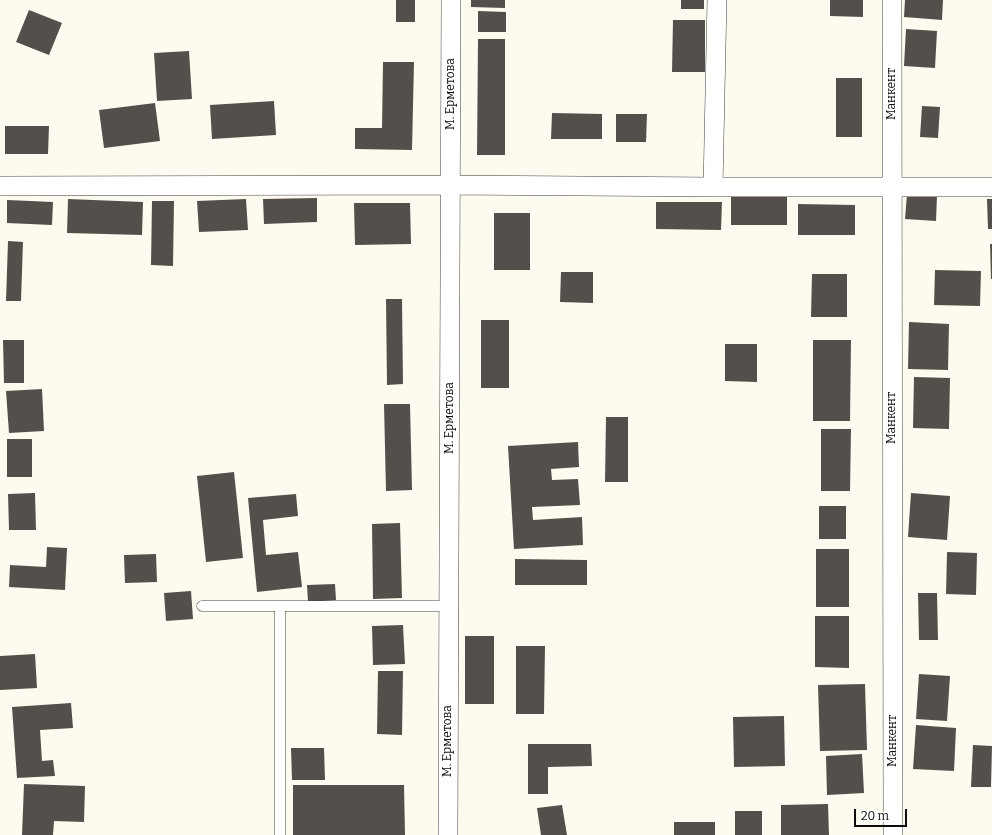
<!DOCTYPE html>
<meta charset="utf-8">
<style>
body{margin:0}
#map{position:relative;width:992px;height:835px;overflow:hidden;background:#fdfbef;font-family:Bitter,serif}
canvas{display:block}
.scale{position:absolute;left:854px;top:809px;width:53px;height:18px;box-sizing:border-box;border:2px solid #0d0d0d;border-top:0;padding-left:5px;font-size:12px;line-height:14px;white-space:nowrap;color:#0d0d0d;-webkit-text-stroke:3px #fff;paint-order:stroke}
</style>
<div id="map">
<canvas width="992" height="835"></canvas>
<div class="scale">20 m</div>
</div>
<script>
const context = document.querySelector('canvas').getContext('2d');
context.lineJoin = 'round';
function paint(path, color) {
  context.fillStyle = color;
  context.fill(path, 'evenodd');
}
function toPath(rows) {
  const path = new Path2D();
  for (const r of rows) {
    path.moveTo(r[0], r[1]);
    for (let i = 2; i < r.length; i += 2) path.lineTo(r[i], r[i + 1]);
  }
  return path;
}
function stroke(path, color, width, dash) {
  context.strokeStyle = color;
  context.lineWidth = width;
  context.lineCap = dash ? 'butt' : 'round';
  context.setLineDash(dash || []);
  context.stroke(path);
}
function drawText(font, color, halo, rows, align = 'center') {
  context.font = font + ' Bitter,serif';
  context.lineWidth = 4;
  context.setLineDash([]);
  context.textBaseline = 'middle';
  context.strokeStyle = halo;
  context.fillStyle = color;
  for (const [text, x, y, turn = 0] of rows) {
    context.save();
    context.translate(x, y);
    context.rotate((+turn || 0) * Math.PI / 180);
    context.textAlign = isNaN(turn) ? turn : align;
    if (halo) context.strokeText(text, 0, 0);
    context.fillText(text, 0, 0);
    context.restore();
  }
}
const building = toPath([
 [396,0,415,0,415,22,396,22],
 [471,0,505,0,505,8,471,7],
 [681,0,704,0,704,9,681,9],
 [830,0,863,0,863,17,830,16],
 [905,0,943,0,942,20,904,17],
 [29,10,62,23,49,55,16,42],
 [478,11,506,12,506,32,478,32],
 [673,20,705,20,705,72,672,72],
 [906,29,937,31,935,68,904,66],
 [478,39,505,39,505,155,477,155],
 [189,51,192,99,157,101,154,53],
 [383,62,414,62,412,150,355,149,355,128,382,128],
 [836,78,862,78,862,137,836,137],
 [274,101,276,135,212,139,210,105],
 [155,103,160,141,104,148,99,110],
 [922,106,940,107,938,138,920,137],
 [552,113,602,114,602,139,551,139],
 [616,114,647,114,646,142,616,142],
 [5,126,49,126,48,154,5,154],
 [907,194,937,196,936,221,905,219],
 [731,196,787,196,787,225,731,225],
 [317,198,317,222,264,224,263,199],
 [68,199,143,202,142,235,67,233],
 [246,199,248,230,199,232,197,201],
 [987,199,992,199,992,229,988,229],
 [7,200,53,202,52,225,7,223],
 [152,201,174,201,173,266,151,265],
 [656,202,722,202,721,230,656,229],
 [354,203,410,203,411,244,355,245],
 [798,204,855,205,855,235,798,235],
 [494,213,530,213,530,270,494,270],
 [8,241,23,242,21,301,6,301],
 [990,244,992,244,992,279,991,279],
 [935,270,981,271,980,306,934,305],
 [561,272,593,272,593,303,560,302],
 [812,274,847,274,847,317,811,317],
 [386,299,402,299,403,384,387,385],
 [481,320,509,320,509,388,481,388],
 [909,322,949,324,948,370,908,369],
 [3,340,24,340,24,383,4,383],
 [813,340,851,340,850,421,813,421],
 [725,344,757,344,757,382,725,381],
 [914,377,950,378,949,429,913,428],
 [42,389,44,431,9,433,6,391],
 [384,404,410,404,412,490,386,491],
 [606,417,628,417,628,482,605,482],
 [821,429,851,429,850,491,821,491],
 [7,439,32,439,32,477,7,477],
 [578,442,579,467,551,469,552,480,578,479,580,505,532,507,533,520,582,517,583,545,514,549,508,446],
 [234,472,243,558,206,562,197,476],
 [35,493,36,530,9,530,8,494],
 [911,493,950,496,947,540,908,537],
 [296,494,298,516,263,520,266,555,298,552,302,587,257,592,248,498],
 [819,506,846,506,846,539,819,539],
 [400,523,402,598,373,599,372,524],
 [47,547,67,548,65,590,9,587,10,565,46,567],
 [816,549,849,549,849,607,816,607],
 [947,552,977,553,976,595,946,594],
 [156,554,157,582,125,583,124,555],
 [515,559,587,560,587,585,515,585],
 [335,584,336,600,308,602,307,585],
 [191,591,193,619,166,621,164,593],
 [918,593,937,593,938,640,919,640],
 [815,616,849,616,849,668,815,667],
 [403,625,405,664,373,665,372,626],
 [465,636,494,636,494,704,465,704],
 [516,646,545,646,544,714,516,714],
 [35,654,37,688,0,690,0,656],
 [378,671,403,671,402,735,377,734],
 [919,674,950,676,947,721,916,719],
 [865,684,867,750,820,751,818,685],
 [71,703,73,728,40,730,42,761,53,760,55,776,17,778,12,707],
 [784,716,785,766,734,767,733,717],
 [916,725,956,728,954,771,913,769],
 [528,744,591,744,592,766,548,767,548,794,528,794],
 [973,745,992,746,991,787,971,787],
 [291,748,324,748,325,780,292,780],
 [862,754,864,793,827,795,826,756],
 [24,784,85,786,84,822,54,821,53,835,22,835],
 [293,785,404,785,405,835,293,835],
 [828,804,829,835,781,835,781,805],
 [562,805,567,835,541,835,537,808],
 [735,811,762,811,762,835,735,835],
 [674,822,715,822,715,835,674,835]
]);
const service = toPath([
 [202,606,280,606],
 [280,835,280,606,449,606]
]);
const minor = toPath([
 [892,0,893,835],
 [0,186,451,185,713,187,992,187],
 [713,187,717,0],
 [448,835,451,0]
]);
const streetNames = [
 ["М. Ерметова",451,94,-90],
 ["Манкент",892,94,-90],
 ["М. Ерметова",450,418,-90],
 ["Манкент",892,418,-90],
 ["М. Ерметова",448,741,-90],
 ["Манкент",893,741,-90]
];
paint(building, '#554f4b');
stroke(service, '#404040', 11);
stroke(minor, '#404040', 20);
stroke(service, '#fff', 10);
stroke(minor, '#fff', 19);
drawText('12px', '#0d0d0d', '#fff', streetNames);
</script>
